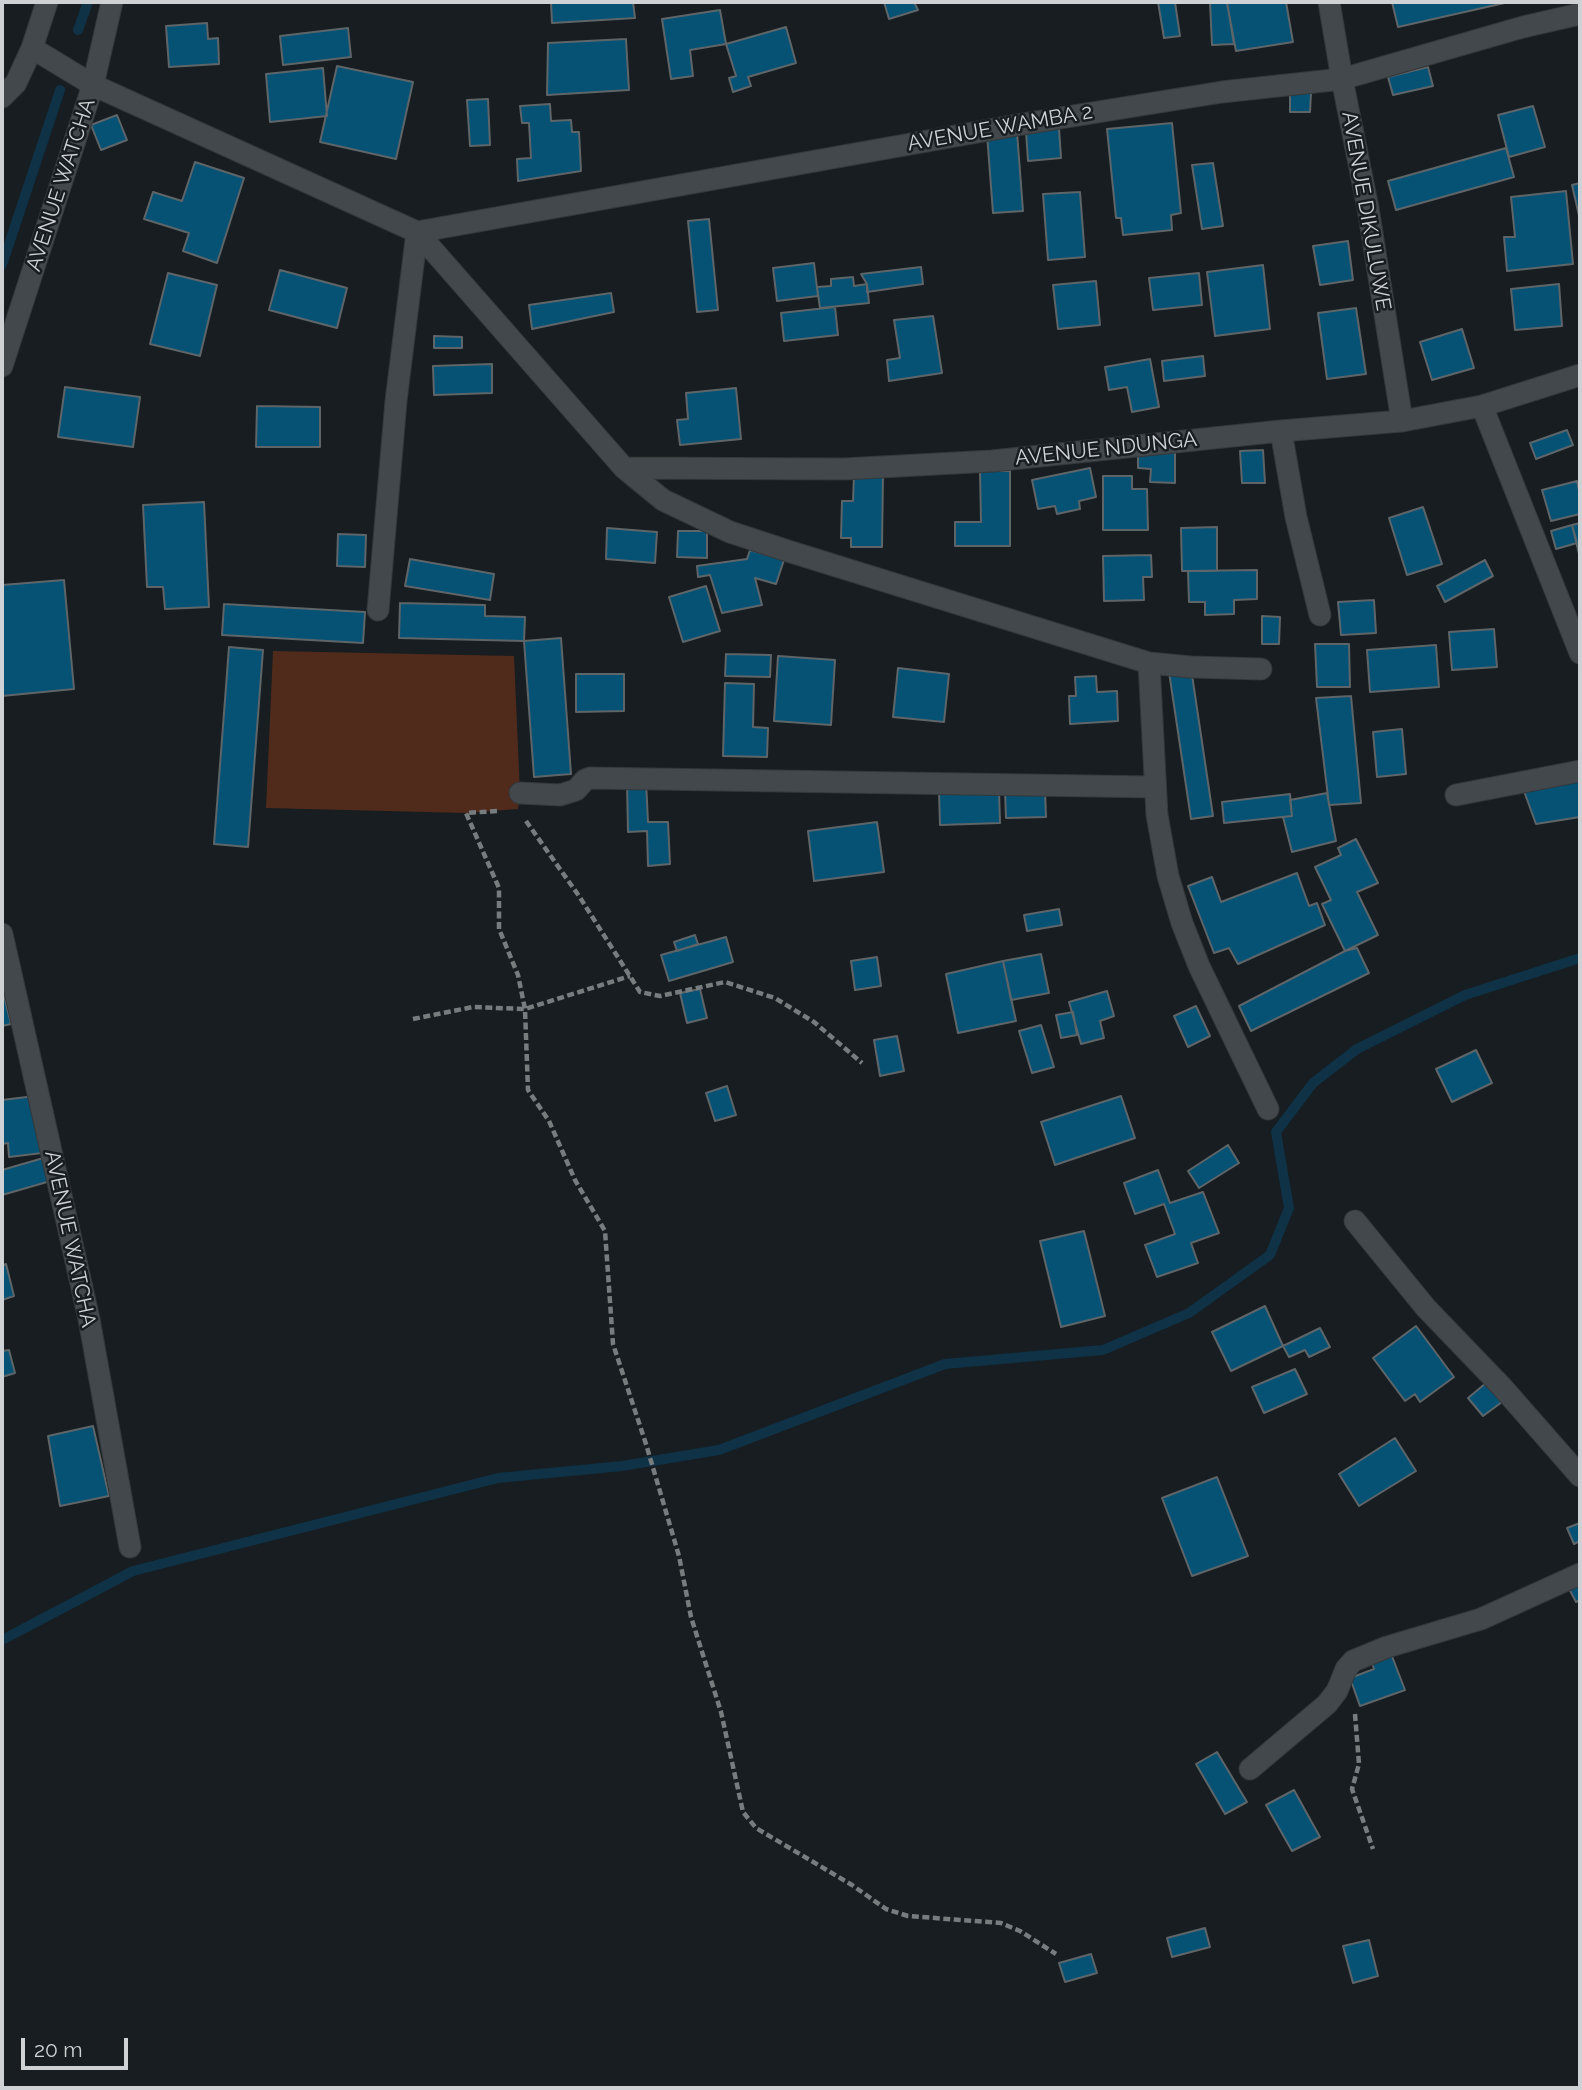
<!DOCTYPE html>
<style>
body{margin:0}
#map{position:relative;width:1582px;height:2090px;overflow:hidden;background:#171d20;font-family:Raleway,sans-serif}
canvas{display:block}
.frame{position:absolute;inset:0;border:4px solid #ced2d4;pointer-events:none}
.scale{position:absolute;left:21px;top:2038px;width:107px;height:32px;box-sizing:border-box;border:4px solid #ced2d4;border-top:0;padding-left:9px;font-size:21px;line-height:24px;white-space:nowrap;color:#ced2d4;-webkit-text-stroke:5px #171d20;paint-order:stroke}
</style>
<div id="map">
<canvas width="1582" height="2090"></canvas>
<div class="frame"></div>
<div class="scale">20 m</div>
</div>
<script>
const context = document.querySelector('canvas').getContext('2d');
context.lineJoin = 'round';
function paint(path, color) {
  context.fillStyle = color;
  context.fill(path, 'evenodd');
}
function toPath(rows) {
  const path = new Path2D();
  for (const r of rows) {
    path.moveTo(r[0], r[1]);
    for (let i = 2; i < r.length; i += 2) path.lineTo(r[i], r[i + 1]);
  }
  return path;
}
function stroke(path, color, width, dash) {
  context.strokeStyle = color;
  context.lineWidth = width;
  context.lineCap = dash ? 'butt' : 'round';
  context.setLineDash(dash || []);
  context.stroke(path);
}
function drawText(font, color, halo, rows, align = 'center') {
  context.font = font + ' Raleway,sans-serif';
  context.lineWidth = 5;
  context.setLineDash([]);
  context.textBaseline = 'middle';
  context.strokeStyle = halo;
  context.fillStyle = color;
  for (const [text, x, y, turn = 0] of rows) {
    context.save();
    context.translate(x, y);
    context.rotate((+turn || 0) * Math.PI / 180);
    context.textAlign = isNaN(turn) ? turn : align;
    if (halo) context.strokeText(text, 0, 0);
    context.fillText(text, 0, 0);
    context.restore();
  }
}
const green = toPath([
 [273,651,514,656,520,793,518,809,466,813,266,808]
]);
const stream = toPath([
 [78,30,88,2],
 [2,265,60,90],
 [2,1640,133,1571,498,1478,622,1466,719,1450,945,1364,1103,1350,1189,1313,1270,1255,1289,1208,1276,1132,1313,1083,1357,1049,1465,995,1580,958]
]);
const building = toPath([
 [551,2,633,2,635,18,552,23,551,2],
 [884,2,914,2,918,10,889,19,884,2],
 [1158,2,1175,2,1180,36,1164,38,1158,2],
 [1210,2,1227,2,1234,44,1212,45,1210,2],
 [1236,2,1286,2,1293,42,1236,51,1227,3,1236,2],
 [1392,2,1509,2,1398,27,1392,2],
 [720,10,726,44,690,50,693,76,671,79,662,19,720,10],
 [207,23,208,39,218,38,219,64,169,67,166,26,207,23],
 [786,27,796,63,748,77,751,86,733,92,729,78,736,76,726,44,786,27],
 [348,28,351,57,283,65,280,36,348,28],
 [626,39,629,90,547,95,548,43,626,39],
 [337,66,413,82,396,159,320,142,337,66],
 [1428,67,1433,86,1393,95,1388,77,1428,67],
 [323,68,327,116,270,122,266,74,323,68],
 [1290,93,1311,93,1310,112,1290,112,1290,93],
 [488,99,490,145,470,146,467,100,488,99],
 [550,104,551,121,571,120,572,132,579,132,581,171,518,181,517,159,531,158,529,123,522,123,520,106,550,104],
 [1533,106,1545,147,1509,157,1498,115,1533,106],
 [117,115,127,140,101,150,91,125,117,115],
 [1172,123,1181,213,1171,215,1172,230,1123,235,1121,218,1116,218,1107,129,1172,123],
 [1059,128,1061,158,1028,161,1026,131,1059,128],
 [1017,132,1023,211,993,213,987,134,1017,132],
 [1506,148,1514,177,1396,210,1388,181,1506,148],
 [195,162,244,178,217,263,183,251,189,233,144,219,153,192,182,201,195,162],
 [1213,163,1223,226,1202,229,1192,165,1213,163],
 [1580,183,1580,220,1572,185,1580,183],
 [1566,191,1573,264,1507,271,1504,237,1515,237,1511,197,1566,191],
 [1080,192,1085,257,1048,260,1043,194,1080,192],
 [709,219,718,310,697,312,688,221,709,219],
 [1348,241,1353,280,1320,285,1313,246,1348,241],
 [814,263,818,296,777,301,773,268,814,263],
 [1263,265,1270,329,1215,336,1207,272,1263,265],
 [921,267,923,284,867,292,867,284,861,274,921,267],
 [280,270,347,288,337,328,269,310,280,270],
 [168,273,217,285,200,356,150,344,168,273],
 [1199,273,1202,305,1153,310,1149,278,1199,273],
 [853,277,854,286,867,284,869,303,820,308,817,287,831,286,831,279,853,277],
 [1096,281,1100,325,1058,329,1053,285,1096,281],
 [1559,284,1562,326,1515,330,1511,289,1559,284],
 [611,293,614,312,532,329,529,305,611,293],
 [835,307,838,335,784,341,781,313,835,307],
 [1356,308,1366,374,1327,379,1318,313,1356,308],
 [933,316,942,373,889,381,887,360,900,358,894,320,933,316],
 [1462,329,1474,368,1432,380,1420,342,1462,329],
 [434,336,462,337,462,348,434,348,434,336],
 [1203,356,1205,376,1164,381,1162,361,1203,356],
 [1150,359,1159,407,1132,412,1127,387,1109,390,1105,367,1150,359],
 [492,364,492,393,434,395,433,366,492,364],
 [65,387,140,397,133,447,58,437,65,387],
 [736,388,741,439,680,445,677,420,688,419,686,393,736,388],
 [257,406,320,407,320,447,256,447,257,406],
 [1567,430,1573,445,1536,459,1530,443,1567,430],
 [1138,447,1175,447,1175,483,1150,482,1151,469,1138,468,1138,447],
 [1263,450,1265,483,1242,483,1240,451,1263,450],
 [1090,468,1096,497,1079,501,1080,509,1057,514,1055,506,1038,509,1032,480,1090,468],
 [980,471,1010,471,1010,546,955,546,955,522,981,522,980,471],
 [854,474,883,475,882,547,851,547,851,538,841,538,842,501,853,501,854,474],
 [1103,476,1132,476,1132,489,1147,489,1148,530,1103,530,1103,476],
 [1577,481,1580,495,1580,514,1551,521,1542,490,1577,481],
 [204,502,209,607,165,609,163,587,147,587,143,505,204,502],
 [1423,507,1442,564,1407,575,1389,518,1423,507],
 [1580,523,1580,558,1572,525,1580,523],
 [1572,525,1577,543,1556,549,1551,531,1572,525],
 [1217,527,1217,571,1182,571,1181,528,1217,527],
 [607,528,657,532,655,563,606,559,607,528],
 [678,531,707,531,707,558,677,557,678,531],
 [338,534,366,535,365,567,337,566,338,534],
 [750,550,784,560,776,584,755,578,762,605,722,613,710,575,698,577,697,566,747,559,750,550],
 [1151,555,1152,577,1143,577,1144,600,1104,601,1103,556,1151,555],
 [410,559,494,574,490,600,405,586,410,559],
 [1485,560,1493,576,1445,602,1437,586,1485,560],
 [1257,570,1257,599,1234,600,1234,614,1205,615,1205,602,1189,602,1188,571,1257,570],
 [64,580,74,689,2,696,2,585,64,580],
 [706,586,720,631,683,642,669,597,706,586],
 [1374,600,1376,633,1341,635,1338,602,1374,600],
 [400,603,485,605,485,616,525,617,524,641,399,638,400,603],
 [224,604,365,612,363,643,222,635,224,604],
 [1262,616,1280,617,1279,644,1262,644,1262,616],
 [1494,629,1497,667,1452,670,1449,632,1494,629],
 [561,638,571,774,534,777,524,641,561,638],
 [1315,644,1349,644,1350,687,1317,687,1315,644],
 [1436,645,1439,687,1370,692,1367,650,1436,645],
 [229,647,263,650,248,847,214,844,229,647],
 [726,654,771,655,770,677,725,676,726,654],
 [778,656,835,660,831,725,774,721,778,656],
 [898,668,949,674,944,722,893,717,898,668],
 [1191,668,1213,816,1191,819,1169,672,1191,668],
 [576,674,624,674,624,711,576,712,576,674],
 [1096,676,1097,692,1117,691,1118,721,1070,724,1069,696,1076,696,1075,677,1096,676],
 [725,683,754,684,753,727,768,728,767,757,723,756,725,683],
 [1351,696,1361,803,1329,805,1316,698,1351,696],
 [1402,729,1406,774,1377,777,1373,732,1402,729],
 [1580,775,1580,817,1536,824,1521,783,1580,775],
 [646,781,648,822,668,822,670,864,648,866,647,831,628,832,627,782,646,781],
 [999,790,1000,823,940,825,939,792,999,790],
 [1045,790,1046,817,1006,818,1005,791,1045,790],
 [1327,793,1336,841,1292,852,1283,817,1292,816,1290,800,1327,793],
 [1290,794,1292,816,1224,823,1222,802,1290,794],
 [877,822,884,872,814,881,808,831,877,822],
 [1356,839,1378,883,1357,892,1378,935,1345,951,1322,904,1331,900,1315,867,1341,855,1338,848,1356,839],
 [1297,873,1309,906,1317,903,1325,925,1238,964,1229,948,1214,953,1188,886,1212,877,1221,902,1297,873],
 [1059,909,1062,925,1027,931,1024,915,1059,909],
 [695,935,698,944,677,951,674,942,695,935],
 [726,937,733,962,669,981,661,955,726,937],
 [1357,948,1369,973,1251,1031,1239,1006,1345,951,1357,948],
 [1041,954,1049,993,1011,1000,1003,961,1041,954],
 [877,957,881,986,855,990,851,961,877,957],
 [1003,961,1016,1021,958,1033,946,974,1003,961],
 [2,987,11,1024,2,1026,2,987],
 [700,989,707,1018,687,1023,680,993,700,989],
 [1107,991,1114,1016,1100,1021,1104,1038,1081,1044,1069,1002,1107,991],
 [1196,1006,1210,1036,1188,1047,1174,1016,1196,1006],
 [1073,1012,1077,1035,1061,1038,1056,1015,1073,1012],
 [1041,1025,1054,1067,1032,1073,1019,1031,1041,1025],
 [897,1036,904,1071,880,1076,874,1040,897,1036],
 [1476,1050,1492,1083,1452,1102,1436,1069,1476,1050],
 [727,1086,736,1115,715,1121,706,1093,727,1086],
 [35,1096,42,1153,9,1157,8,1143,2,1144,2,1100,35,1096],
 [1121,1096,1135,1138,1055,1165,1041,1122,1121,1096],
 [1228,1145,1239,1163,1199,1188,1188,1171,1228,1145],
 [47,1157,54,1180,2,1195,2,1170,47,1157],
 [1158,1170,1170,1203,1203,1192,1219,1233,1191,1243,1198,1263,1157,1277,1145,1245,1175,1234,1164,1204,1135,1214,1124,1183,1158,1170],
 [1084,1231,1105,1316,1061,1327,1040,1241,1084,1231],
 [6,1264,14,1296,2,1300,2,1266,6,1264],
 [1265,1306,1283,1346,1231,1371,1212,1332,1265,1306],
 [1416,1326,1454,1377,1420,1402,1415,1394,1405,1401,1373,1358,1416,1326],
 [1320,1328,1330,1347,1309,1357,1305,1350,1289,1357,1283,1346,1320,1328],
 [9,1350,15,1373,2,1377,2,1351,9,1350],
 [1295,1369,1307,1394,1264,1413,1252,1387,1295,1369],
 [1486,1383,1502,1402,1483,1416,1468,1398,1486,1383],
 [93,1426,109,1496,60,1506,48,1436,93,1426],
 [1395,1438,1416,1471,1359,1506,1339,1474,1395,1438],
 [1217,1477,1248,1556,1192,1576,1162,1498,1217,1477],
 [1580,1523,1580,1541,1574,1544,1567,1528,1580,1523],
 [1580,1576,1580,1600,1576,1602,1566,1583,1580,1576],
 [1390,1651,1405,1690,1360,1706,1350,1678,1374,1669,1370,1658,1390,1651],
 [1217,1752,1247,1802,1225,1814,1196,1764,1217,1752],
 [1294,1790,1320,1837,1292,1851,1266,1805,1294,1790],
 [1205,1928,1210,1947,1172,1957,1167,1938,1205,1928],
 [1369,1940,1378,1976,1353,1983,1343,1946,1369,1940],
 [1091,1954,1097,1973,1065,1982,1059,1963,1091,1954]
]);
const path = toPath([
 [497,811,466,813,499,888,499,929,518,975,525,1009,528,1090,549,1121,575,1180,605,1231,613,1344,646,1444,679,1556,691,1617,721,1712,743,1812,756,1828,852,1885,886,1909,908,1916,1001,1923,1020,1931,1056,1954],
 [526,821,579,896,640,992,660,996,725,982,775,998,814,1022,862,1063],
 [413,1019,473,1007,525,1009,630,976],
 [1355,1714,1359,1764,1352,1789,1373,1849]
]);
const minor = toPath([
 [1329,2,1342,79,1368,208,1402,421],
 [32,48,93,85,417,232,624,468,663,500,730,532,788,551,1149,663,1191,667,1261,669],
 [2,97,16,83,32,48,47,2],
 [2,366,93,85,112,2],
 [1482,406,1580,653],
 [1281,431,1296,517,1320,615],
 [624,468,844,469,992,461,1281,431,1402,421,1482,406,1580,375],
 [378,610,396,401,417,232,1017,125,1222,92,1342,79,1523,27,1580,14],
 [1149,663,1157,815,1168,876,1182,923,1199,966,1268,1109],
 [520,793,560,795,576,790,585,780,590,778,1154,787],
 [1456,795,1580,771],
 [2,934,89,1319,130,1547],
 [1355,1221,1426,1308,1502,1387,1580,1476],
 [1250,1769,1327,1704,1337,1691,1346,1669,1353,1661,1387,1647,1481,1619,1580,1574]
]);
const streetNames = [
 ["AVENUE WAMBA 2",1000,128,-10],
 ["AVENUE WATCHA",61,185,-72],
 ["AVENUE DIKULUWE",1366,211,80],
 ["AVENUE NDUNGA",1106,449,-6],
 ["AVENUE WATCHA",70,1239,78]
];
paint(green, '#502a1b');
stroke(stream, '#0f3246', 10);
paint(building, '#055275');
stroke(building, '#5e6569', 2);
stroke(minor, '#34383a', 23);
stroke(path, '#777c7f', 4.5, [7, 3.5]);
stroke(minor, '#42484c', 21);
drawText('21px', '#ced2d4', '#171d20', streetNames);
</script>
